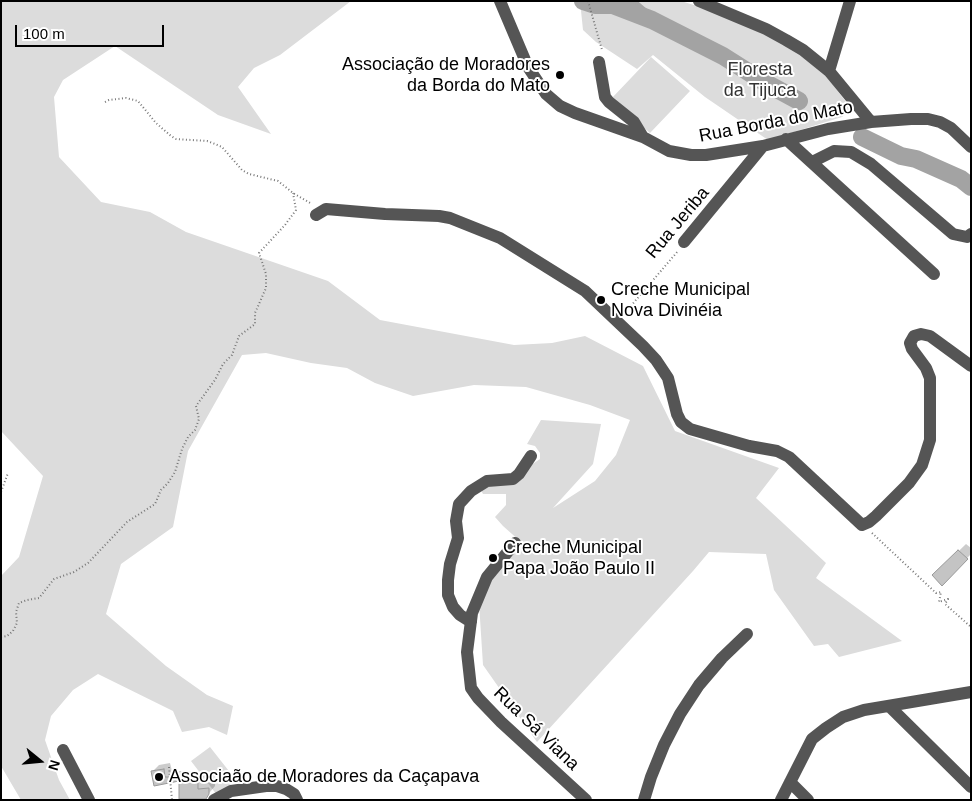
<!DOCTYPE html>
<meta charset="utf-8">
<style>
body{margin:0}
#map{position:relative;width:972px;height:801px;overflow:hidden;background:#fff;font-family:Arial,sans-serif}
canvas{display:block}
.frame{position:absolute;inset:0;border:2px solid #000;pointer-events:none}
.north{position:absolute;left:15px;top:736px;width:50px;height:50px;-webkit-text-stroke:4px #fff;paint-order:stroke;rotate:107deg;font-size:14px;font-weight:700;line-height:20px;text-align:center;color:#000}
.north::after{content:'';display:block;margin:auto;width:18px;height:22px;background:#000;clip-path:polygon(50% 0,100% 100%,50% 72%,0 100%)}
.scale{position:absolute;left:15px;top:25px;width:149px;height:22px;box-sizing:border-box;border:2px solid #000;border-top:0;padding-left:6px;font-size:15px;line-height:18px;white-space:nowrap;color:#000;-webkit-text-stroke:4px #fff;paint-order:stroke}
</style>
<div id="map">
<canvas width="972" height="801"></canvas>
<div class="frame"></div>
<div class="north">N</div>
<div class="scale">100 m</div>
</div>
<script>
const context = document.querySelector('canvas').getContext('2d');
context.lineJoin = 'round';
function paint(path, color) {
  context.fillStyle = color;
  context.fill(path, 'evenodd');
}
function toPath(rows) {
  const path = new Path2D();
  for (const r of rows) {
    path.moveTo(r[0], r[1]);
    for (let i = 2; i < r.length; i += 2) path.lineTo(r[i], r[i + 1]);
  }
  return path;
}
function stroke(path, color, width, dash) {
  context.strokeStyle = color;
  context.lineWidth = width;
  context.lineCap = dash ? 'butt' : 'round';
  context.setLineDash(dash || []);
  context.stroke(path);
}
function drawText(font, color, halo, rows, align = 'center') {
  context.font = font + ' Arial,sans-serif';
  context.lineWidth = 4;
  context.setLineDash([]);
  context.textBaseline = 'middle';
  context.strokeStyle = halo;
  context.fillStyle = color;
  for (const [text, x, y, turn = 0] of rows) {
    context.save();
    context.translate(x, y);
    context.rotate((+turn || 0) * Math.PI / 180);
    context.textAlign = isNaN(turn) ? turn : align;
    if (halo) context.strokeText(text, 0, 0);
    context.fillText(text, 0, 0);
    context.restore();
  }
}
const green = toPath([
 [1,1,351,1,280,55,254,68,238,87,271,134,218,115,115,46,63,80,54,97,59,157,101,202,150,212,186,232,328,281,380,320,514,345,552,343,585,336,643,366,675,431,779,468,756,498,826,563,816,578,902,641,839,657,828,644,814,646,774,590,766,554,709,552,693,571,537,742,483,665,479,603,497,570,521,542,503,526,495,517,506,505,506,494,483,494,480,488,525,469,540,459,540,453,535,446,527,444,541,420,601,424,593,464,553,508,595,481,616,455,630,420,590,405,526,387,474,385,413,396,375,383,347,368,311,363,266,353,242,355,188,451,173,527,121,564,106,614,166,666,207,695,233,706,227,735,209,727,182,732,173,711,98,674,73,690,51,716,45,740,59,780,70,800,21,800,1,766,1,576,19,557,43,476,1,431],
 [580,1,681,1,729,16,779,39,820,68,846,102,850,111,842,117,768,140,705,97,653,55,637,69,596,42,583,30],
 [651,57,690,91,650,133,611,99],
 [210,747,236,780,217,795,191,761]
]);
const shadow = toPath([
 [966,544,971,548,971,554,942,584,934,575],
 [170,763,172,771,199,771,199,776,204,776,204,783,215,782,215,786,205,798,180,780,155,785,152,772,159,765]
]);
const canal = toPath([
 [630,1,652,20]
]);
const river = toPath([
 [583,1,595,5,613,5,652,20,723,56,764,82,799,101],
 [862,137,901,156,916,159,961,179,971,187]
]);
const building = toPath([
 [958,550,968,559,942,586,932,575,958,550],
 [164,769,165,777,193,777,193,782,198,782,198,789,209,788,209,794,206,799,179,799,179,781,154,786,151,771,164,769]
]);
const path = toPath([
 [588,1,602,50],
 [105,102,109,100,126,98,138,101,156,123,171,136,176,139,207,141,215,144,222,147,242,170,249,174,278,181,293,193,312,204],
 [624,314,678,251],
 [1,492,8,473],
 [872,533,936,593,941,592,939,602,948,599,945,604,971,627],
 [1,637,7,636,13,631,17,623,16,612,19,603,27,600,39,598,54,579,74,572,88,563,127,522,155,504,161,490,168,483,175,472,182,449,188,437,195,430,199,419,196,406,215,380,223,364,232,355,239,336,255,324,255,313,266,288,266,274,259,253,285,225,296,210,293,193],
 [169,767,172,800]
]);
const minor = toPath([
 [500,1,528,67,546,94,560,106,575,113,643,137,669,151,691,155,706,155,763,146,828,129,871,122,911,119,928,119,940,122,951,128,971,147],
 [699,1,766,29,786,40,803,50,829,71,871,122],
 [599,62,605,97,609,102,634,122,643,137],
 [829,71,850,1],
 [786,139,934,274],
 [812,162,834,151,851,152,871,164,953,234,967,237,971,234],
 [316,215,326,209,385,214,439,216,450,218,500,238,585,291,643,346,656,360,668,378,677,414,681,422,690,429,749,446,777,451,789,457,862,525,869,522,876,516,909,483,922,465,930,440,930,378,926,368,912,349,910,343,914,336,921,334,930,336,971,366],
 [684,242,763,146],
 [515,543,487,577,472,613,467,652,471,688,478,698,501,722,586,800],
 [471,622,460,615,453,607,448,595,448,580,450,564,458,538,456,521,459,504,471,491,487,481,513,479,519,474,531,456],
 [889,706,971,787],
 [63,750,89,800],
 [790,782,808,800],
 [214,800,231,791,266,786,277,786,286,789,294,794,297,800],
 [644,800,651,777,664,745,680,714,699,685,722,658,747,634],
 [781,800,812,739,826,728,843,717,864,710,971,692]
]);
const markers = [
 [560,75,5,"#000"],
 [601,300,5,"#000"],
 [493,558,5,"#000"],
 [159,777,5,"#000"]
];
const poiNames = [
 ["Associação de Moradores",550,65,"right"],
 ["da Borda do Mato",550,86,"right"],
 ["Creche Municipal",611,290],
 ["Nova Divinéia",611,311],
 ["Creche Municipal",503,548],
 ["Papa João Paulo II",503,569],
 ["Associaão de Moradores da Caçapava",169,777]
];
const parkNames = [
 ["Floresta",760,70],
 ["da Tijuca",760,91]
];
const streetNames = [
 ["Rua Borda do Mato",776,122,-11],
 ["Rua Jeriba",678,223,-50],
 ["Rua Sá Viana",536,729,44]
];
paint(green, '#dcdcdc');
paint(shadow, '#0003');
stroke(canal, '#a3a3a3', 10);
stroke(river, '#a3a3a3', 18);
paint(building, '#c4c4c4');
stroke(building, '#999', 1);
stroke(path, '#777', 2, [1, 2.5]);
stroke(minor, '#555', 12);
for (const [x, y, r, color] of markers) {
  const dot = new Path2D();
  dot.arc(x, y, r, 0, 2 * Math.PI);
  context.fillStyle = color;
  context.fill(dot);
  stroke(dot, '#fff', 2);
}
drawText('18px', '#000', '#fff', poiNames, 'left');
drawText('18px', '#333', '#fff', parkNames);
drawText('18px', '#000', '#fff', streetNames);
</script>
